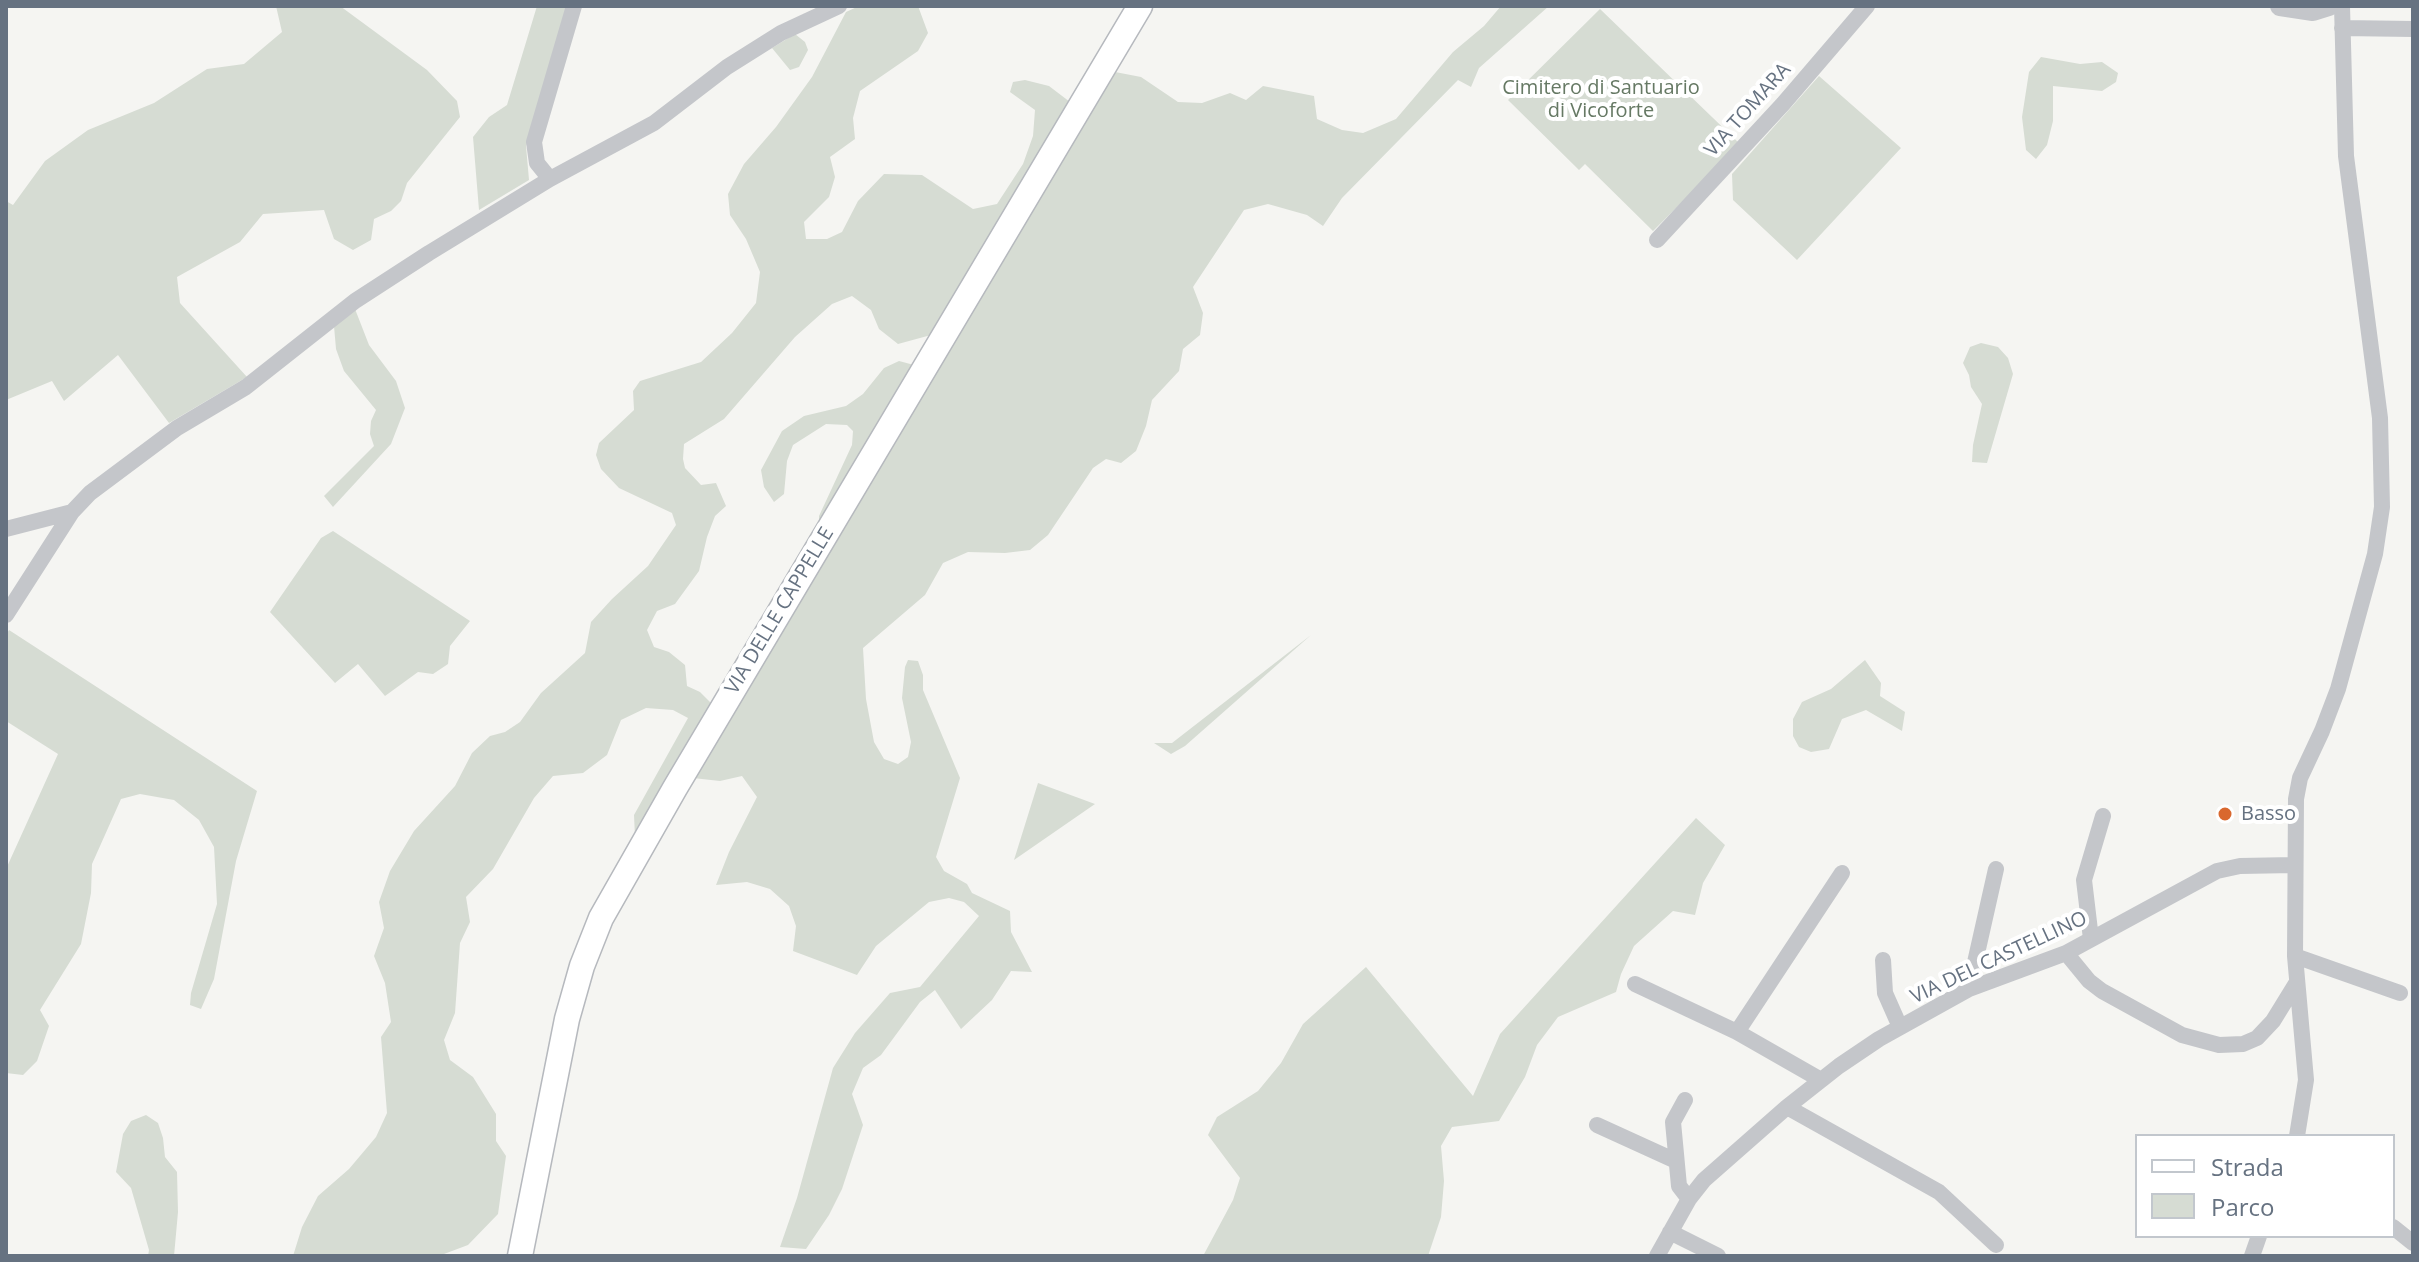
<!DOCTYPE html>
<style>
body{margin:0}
#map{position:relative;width:2419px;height:1262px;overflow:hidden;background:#f5f5f2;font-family:"Open Sans",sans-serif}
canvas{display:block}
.frame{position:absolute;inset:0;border:8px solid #667281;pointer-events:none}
.legend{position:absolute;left:2135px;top:1134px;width:260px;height:104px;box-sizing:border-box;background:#fff;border:2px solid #c2c7cd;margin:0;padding:10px 14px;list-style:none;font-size:24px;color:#667281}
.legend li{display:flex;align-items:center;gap:16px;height:40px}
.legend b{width:40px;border:2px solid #c2c7cd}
</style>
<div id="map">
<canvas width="2419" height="1262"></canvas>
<div class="frame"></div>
<ul class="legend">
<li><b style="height:10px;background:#fff"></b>Strada</li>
<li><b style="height:22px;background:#d6dcd3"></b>Parco</li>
</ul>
</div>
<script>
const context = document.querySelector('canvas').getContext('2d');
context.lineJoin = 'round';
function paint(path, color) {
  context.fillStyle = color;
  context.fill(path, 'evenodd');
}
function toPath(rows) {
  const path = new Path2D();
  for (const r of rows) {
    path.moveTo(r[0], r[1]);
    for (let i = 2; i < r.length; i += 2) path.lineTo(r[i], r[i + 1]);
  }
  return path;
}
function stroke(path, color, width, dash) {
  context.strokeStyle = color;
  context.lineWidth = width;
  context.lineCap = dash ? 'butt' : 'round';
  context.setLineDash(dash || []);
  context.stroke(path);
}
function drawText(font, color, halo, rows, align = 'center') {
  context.font = font + ' "Open Sans",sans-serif';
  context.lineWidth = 8;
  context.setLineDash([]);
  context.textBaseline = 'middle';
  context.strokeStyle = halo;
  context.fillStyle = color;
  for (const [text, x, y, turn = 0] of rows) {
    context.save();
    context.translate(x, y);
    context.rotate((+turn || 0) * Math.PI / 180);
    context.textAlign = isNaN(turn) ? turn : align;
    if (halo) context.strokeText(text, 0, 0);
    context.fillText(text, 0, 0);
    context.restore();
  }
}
const green = toPath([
 [276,6,340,6,427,70,457,101,460,117,407,183,401,201,391,211,374,219,371,240,353,250,334,239,324,210,263,214,240,242,177,277,180,303,247,377,169,423,118,355,64,401,52,381,6,400,6,201,13,205,45,161,88,130,154,103,207,69,244,64,282,32],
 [537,6,567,6,526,146,529,180,479,210,473,137,489,117,507,105],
 [859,6,918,6,928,33,918,51,860,91,853,118,855,139,830,157,835,177,829,197,804,222,806,239,827,239,842,232,858,201,884,174,922,175,973,209,997,204,1023,164,1033,136,1035,110,1010,92,1013,82,1025,80,1049,86,1070,102,931,335,898,344,879,329,871,310,852,296,832,304,795,337,724,419,684,444,683,459,685,468,701,485,716,483,726,506,715,516,707,537,699,571,675,604,657,611,647,630,654,647,669,652,685,665,687,686,700,692,713,705,635,837,634,815,688,718,673,710,646,708,621,720,607,755,583,773,553,776,534,798,493,869,466,897,470,922,460,943,455,1013,444,1040,450,1060,473,1077,496,1114,496,1141,506,1156,498,1214,468,1245,444,1254,293,1256,302,1227,318,1196,349,1169,376,1137,387,1113,381,1037,391,1022,385,983,374,956,384,928,379,902,390,871,414,831,455,786,472,753,490,736,505,732,520,722,541,693,585,653,591,622,612,599,648,566,676,525,672,513,619,488,601,469,596,455,599,443,634,410,633,391,640,381,701,362,732,333,756,303,760,272,746,239,730,215,728,194,744,164,776,127,812,77,846,12],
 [1501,6,1549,6,1479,68,1471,87,1458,80,1342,198,1323,226,1307,215,1268,204,1244,210,1193,287,1203,313,1200,335,1183,349,1179,371,1152,400,1146,426,1136,451,1121,463,1106,459,1093,468,1048,535,1030,550,1005,553,968,552,943,563,925,595,863,648,866,699,874,742,884,759,898,764,908,757,911,742,902,698,905,667,908,660,918,661,923,675,923,690,960,778,936,857,944,871,967,884,972,893,1010,911,1011,932,1032,972,1011,971,992,1000,961,1029,935,990,920,1002,881,1055,863,1068,852,1094,863,1125,842,1189,829,1215,806,1249,780,1247,797,1198,833,1068,855,1033,890,993,920,987,979,916,964,902,949,898,929,902,876,946,857,975,793,951,796,926,789,906,770,889,747,882,716,885,729,852,757,797,742,776,720,781,693,778,1110,71,1141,77,1178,102,1202,103,1230,93,1246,100,1263,86,1314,96,1317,119,1342,130,1363,133,1396,119,1453,52,1484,26],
 [1600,9,1740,144,1653,231,1585,164,1579,170,1508,100],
 [795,34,805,42,808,50,799,67,790,70,772,48],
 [2041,57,2080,64,2102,62,2118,73,2116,82,2102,91,2053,86,2053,121,2047,145,2036,159,2026,150,2022,117,2029,72],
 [1819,76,1901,148,1797,260,1733,200,1732,174],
 [355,309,369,345,396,381,405,408,391,444,333,507,324,496,374,446,370,434,371,421,376,410,344,371,336,349,334,326],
 [1981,343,1998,347,2008,358,2013,374,1987,463,1972,462,1973,445,1982,404,1971,387,1969,375,1963,363,1970,347],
 [899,361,914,365,819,525,819,516,852,445,853,431,847,425,826,424,793,445,787,461,784,494,774,502,764,487,761,470,782,431,804,416,846,406,863,394,884,368],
 [333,531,470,621,450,646,448,664,433,674,418,672,385,696,358,664,335,683,270,612,321,538],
 [9,630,257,791,236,861,214,979,201,1009,190,1005,191,993,217,904,214,847,199,820,174,800,140,794,121,799,92,864,91,893,81,944,40,1010,49,1026,37,1061,23,1075,6,1073,6,869,58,754,6,721,6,635],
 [1311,635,1185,746,1171,754,1154,743,1172,743],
 [1865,660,1881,683,1880,696,1905,712,1902,731,1866,710,1842,719,1829,749,1811,752,1799,747,1793,736,1793,719,1802,702,1831,689],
 [1038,783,1095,804,1014,860],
 [1696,818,1725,845,1703,883,1695,915,1673,911,1634,946,1621,974,1616,992,1558,1017,1537,1045,1525,1077,1499,1121,1452,1127,1441,1146,1444,1181,1441,1217,1428,1256,1203,1256,1233,1200,1240,1178,1208,1135,1217,1117,1258,1091,1281,1063,1303,1024,1366,967,1473,1096,1500,1034],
 [146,1115,158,1123,163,1138,165,1157,177,1172,178,1212,174,1256,148,1256,149,1250,131,1188,116,1172,123,1134,131,1121]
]);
const minor = toPath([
 [2342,28,2413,29],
 [550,179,537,163,534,142,574,6],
 [1657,240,1783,104,1867,6],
 [6,529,72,512],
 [6,615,72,512,90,493,177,428,246,387,355,301,429,253,550,179,654,123,727,67,781,33,839,6],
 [2091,939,2084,880,2103,816],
 [2066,953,2089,981,2102,991,2182,1035,2219,1045,2243,1044,2257,1038,2273,1021,2297,982],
 [2295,956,2400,993],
 [1883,960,1885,993,1900,1027],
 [1635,984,1737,1032,1821,1080],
 [1969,989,1996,869],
 [1737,1032,1842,873],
 [1685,1100,1673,1122,1679,1186,1689,1199],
 [1787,1107,1939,1192,1996,1245],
 [1597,1125,1676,1161],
 [2297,1136,2306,1080,2295,956,2296,799,2300,778,2322,731,2338,689,2375,554,2382,507,2380,418,2346,156,2342,6],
 [2393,1227,2413,1243],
 [1670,1232,1718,1256],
 [1657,1256,1689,1199,1704,1180,1787,1107,1839,1066,1879,1039,1969,989,2066,953,2217,871,2240,866,2294,865],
 [2252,1256,2259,1236]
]);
const tertiary = toPath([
 [2280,6,2313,11,2329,6]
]);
const secondary = toPath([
 [520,1256,567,1019,582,966,601,918,675,788,1140,6]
]);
const markers = [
 [2225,814,8,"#d9682e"]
];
const parkNames = [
 ["Cimitero di Santuario",1601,88],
 ["di Vicoforte",1601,111]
];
const streetNames = [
 ["VIA TOMARA",1748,110,-48],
 ["VIA DELLE CAPPELLE",780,611,-59],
 ["VIA DEL CASTELLINO",1999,958,-25]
];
const poiNames = [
 ["Basso",2241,814]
];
paint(green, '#d6dcd3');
stroke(secondary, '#b6b9be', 27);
stroke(minor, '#c4c6ca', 16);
stroke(tertiary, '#c4c6ca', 20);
stroke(secondary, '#fff', 24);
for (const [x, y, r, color] of markers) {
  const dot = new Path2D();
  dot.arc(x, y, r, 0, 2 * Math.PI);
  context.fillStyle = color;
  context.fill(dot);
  stroke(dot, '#fff', 3);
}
drawText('20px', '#667964', '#fff', parkNames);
drawText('20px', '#667281', '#fff', streetNames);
drawText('20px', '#667281', '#fff', poiNames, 'left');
</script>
